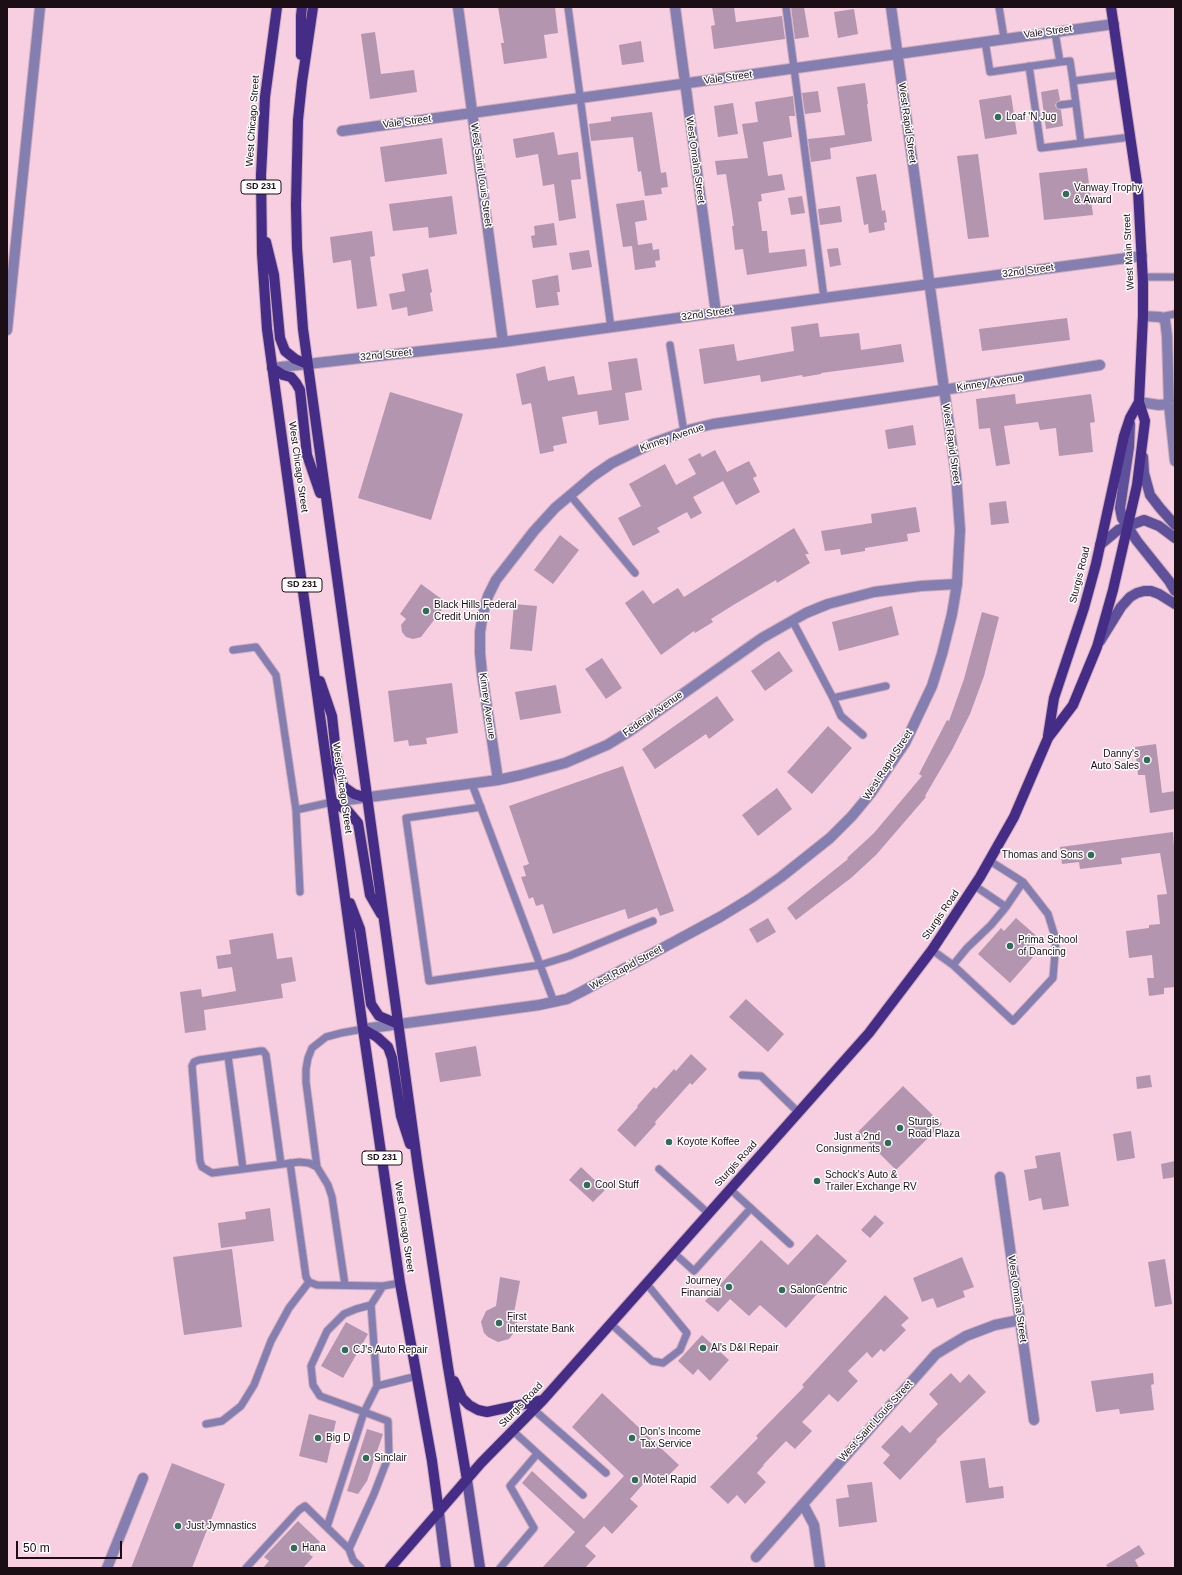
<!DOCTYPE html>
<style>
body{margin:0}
#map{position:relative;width:1182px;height:1575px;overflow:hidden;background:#f7cfe0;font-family:Helvetica,sans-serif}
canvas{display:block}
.frame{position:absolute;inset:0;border:8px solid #1c0e15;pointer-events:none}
.scale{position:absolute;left:16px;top:1541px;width:106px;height:18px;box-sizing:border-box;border:2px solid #1c0e15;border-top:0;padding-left:5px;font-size:12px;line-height:14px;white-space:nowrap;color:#1c0e15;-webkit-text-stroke:3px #fdfdfd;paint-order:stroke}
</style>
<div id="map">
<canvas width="1182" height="1575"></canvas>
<div class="frame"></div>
<div class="scale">50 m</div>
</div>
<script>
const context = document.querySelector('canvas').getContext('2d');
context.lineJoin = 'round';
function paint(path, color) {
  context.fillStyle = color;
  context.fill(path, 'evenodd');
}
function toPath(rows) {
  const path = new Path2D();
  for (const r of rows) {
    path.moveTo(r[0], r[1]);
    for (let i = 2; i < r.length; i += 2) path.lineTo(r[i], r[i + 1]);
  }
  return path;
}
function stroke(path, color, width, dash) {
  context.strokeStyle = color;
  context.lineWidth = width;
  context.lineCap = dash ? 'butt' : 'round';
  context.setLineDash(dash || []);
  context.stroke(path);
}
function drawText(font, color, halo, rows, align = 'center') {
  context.font = font + ' Helvetica,sans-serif';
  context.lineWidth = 3;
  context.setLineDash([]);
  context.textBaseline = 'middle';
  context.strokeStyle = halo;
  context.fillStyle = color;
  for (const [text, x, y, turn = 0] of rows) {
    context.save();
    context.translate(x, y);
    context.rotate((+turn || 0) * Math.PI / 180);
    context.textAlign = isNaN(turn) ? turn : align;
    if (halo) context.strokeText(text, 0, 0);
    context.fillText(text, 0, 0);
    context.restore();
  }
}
const building = toPath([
 [498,7,555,7,558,33,544,35,547,58,504,64,501,43,504,43],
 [712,7,734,7,736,22,782,16,785,39,714,49,711,26,715,25],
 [791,7,804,7,809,37,795,39],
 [854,9,858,34,838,38,834,12],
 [375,32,381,74,414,70,417,92,370,99,361,34],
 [641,41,644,62,622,65,619,45],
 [865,83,868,104,867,104,872,141,830,148,831,159,811,162,808,139,845,135,837,87],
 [1058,89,1060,100,1056,103,1055,106,1058,109,1061,110,1063,126,1046,129,1041,92],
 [818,91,821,112,805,114,802,93],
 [1011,95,1017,134,985,139,979,100],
 [793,96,795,116,789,116,792,137,763,142,768,176,782,174,785,190,761,194,762,201,758,202,762,231,767,231,769,253,805,249,807,266,747,275,743,249,735,250,732,226,734,226,726,174,717,175,715,161,748,158,742,124,758,122,755,102],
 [733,103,738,134,718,137,714,106],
 [652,112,661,173,666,172,668,187,661,188,662,194,645,196,641,171,638,172,633,137,591,141,589,124,611,121,611,117],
 [554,132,558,155,578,152,581,179,571,180,576,218,559,221,554,184,543,186,538,154,516,158,513,139],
 [442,138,447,174,385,182,380,147],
 [978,154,989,237,968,239,957,156],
 [1087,168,1093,215,1044,220,1039,173],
 [876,174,882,211,885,210,887,222,884,223,885,230,869,233,868,224,864,225,856,177],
 [452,196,457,234,429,238,428,227,393,231,389,204],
 [802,196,805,213,791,215,788,198],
 [644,200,647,220,635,222,638,245,652,243,653,250,659,249,660,260,655,261,656,267,635,270,632,246,623,247,616,204],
 [840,206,842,222,820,225,818,209],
 [554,223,557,245,533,248,531,236,535,235,534,226],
 [372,231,375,256,370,257,377,306,357,309,351,260,333,263,330,237],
 [838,248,841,265,830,267,827,249],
 [589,250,592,267,572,270,569,253],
 [428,269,432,292,430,293,433,311,408,316,407,307,392,310,389,294,405,291,402,274],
 [558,275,560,292,557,292,559,305,536,308,532,280],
 [1067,318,1070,340,982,351,979,329],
 [818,323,820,337,859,333,861,350,901,344,904,362,821,373,821,374,803,377,802,375,761,382,760,375,704,384,699,349,734,344,737,361,794,351,791,327],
 [637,358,642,390,625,393,629,420,599,425,597,411,562,417,567,443,553,446,554,451,540,454,531,403,522,405,516,374,545,366,548,381,574,376,578,395,612,390,608,362],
 [390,392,463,414,431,520,358,498],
 [1015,394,1016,404,1091,394,1095,422,1090,423,1093,452,1059,456,1056,428,1040,430,1038,422,1004,426,1010,464,996,466,990,428,979,429,976,399],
 [913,425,916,445,888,449,885,430],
 [715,450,727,472,749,461,757,476,753,478,760,492,736,505,723,481,693,497,702,513,691,519,687,512,657,528,660,532,633,546,618,518,641,506,629,484,665,464,676,485,696,474,688,459,700,453,702,457],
 [1006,501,1009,523,991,525,989,503],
 [916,507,920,532,907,534,908,541,865,548,865,551,841,555,840,549,825,551,821,531,872,523,871,514],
 [794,528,809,554,805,554,810,563,777,583,776,580,735,604,711,619,713,622,695,633,694,631,661,655,625,603,643,590,653,604,678,588,684,597],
 [560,535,579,550,553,584,534,570],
 [421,584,447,603,421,637,413,639,406,637,402,632,401,625,406,619,400,614],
 [514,604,537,606,532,651,510,649],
 [892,606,899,635,839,651,832,622],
 [982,612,999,617,984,676,970,714,952,750,925,796,926,797,876,855,851,878,796,920,787,908,848,859,847,858,874,833,922,776,919,774,947,720,949,721,964,679],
 [779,651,793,671,765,691,751,671],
 [602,658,622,688,606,699,585,669],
 [452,683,458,733,426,738,427,744,409,746,408,740,394,742,388,691],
 [556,685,561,713,520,720,515,692],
 [717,696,734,720,709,739,706,734,655,769,642,749],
 [828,726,852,748,812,794,787,772],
 [1156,744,1162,793,1175,791,1175,809,1150,813,1145,775,1138,775,1135,747],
 [623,766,674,911,660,916,657,908,628,919,625,909,553,934,543,904,536,906,533,897,529,899,521,877,526,876,523,866,529,864,509,806],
 [777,788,792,809,758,836,742,815],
 [1173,832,1175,863,1175,987,1164,988,1164,994,1149,996,1147,978,1154,978,1152,955,1129,958,1126,931,1149,928,1149,925,1160,924,1157,895,1167,894,1160,853,1121,858,1122,864,1080,869,1079,862,1062,864,1060,847],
 [768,918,776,932,757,943,749,929],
 [1016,918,1040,939,1028,952,1033,957,1010,983,978,954,1001,928,1004,931],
 [273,933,277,959,292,957,296,981,281,984,283,998,204,1010,206,1030,185,1033,180,992,201,989,202,997,236,991,232,967,218,969,216,956,231,954,229,940],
 [746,999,784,1034,768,1052,729,1017],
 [476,1046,481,1076,440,1082,435,1053],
 [691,1054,707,1069,692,1085,690,1083,655,1122,656,1124,635,1147,617,1130,638,1107,637,1106,654,1087,656,1089,674,1069,676,1071],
 [1150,1075,1152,1087,1137,1089,1136,1077],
 [903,1086,942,1124,896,1170,858,1132],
 [1131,1131,1135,1158,1117,1161,1113,1134],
 [1060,1152,1069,1206,1043,1210,1041,1198,1029,1201,1024,1170,1037,1168,1035,1156],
 [1175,1161,1175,1177,1163,1179,1161,1164],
 [581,1167,605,1190,593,1202,569,1180],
 [270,1208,274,1241,221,1248,218,1223,246,1219,245,1212],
 [875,1215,884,1223,870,1238,861,1230],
 [817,1234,847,1261,786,1328,760,1305,749,1316,730,1299,718,1312,705,1301,761,1240,788,1265],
 [232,1249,242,1327,184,1335,173,1257],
 [962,1257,974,1287,963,1291,965,1297,937,1308,933,1298,922,1302,913,1278],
 [1165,1259,1172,1304,1155,1307,1148,1262],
 [500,1277,520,1281,514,1313,518,1324,516,1330,509,1339,498,1342,488,1337,484,1333,481,1322,486,1311,496,1306],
 [885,1295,909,1318,901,1325,906,1330,884,1352,881,1349,872,1358,867,1352,848,1371,858,1381,838,1402,829,1394,810,1414,802,1422,812,1431,795,1449,786,1441,763,1465,764,1465,757,1473,766,1482,745,1504,737,1495,728,1504,710,1487,758,1438,756,1436,804,1387,802,1385],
 [346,1322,368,1334,343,1378,321,1366],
 [702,1335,729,1360,710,1381,698,1369,693,1375,678,1361],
 [951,1373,960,1383,969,1374,986,1392,936,1440,937,1441,900,1480,883,1463,890,1455,881,1447,902,1425,910,1433,938,1404,929,1394],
 [1153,1373,1154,1384,1151,1385,1154,1410,1120,1414,1119,1409,1096,1412,1091,1381],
 [602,1393,679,1465,661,1483,652,1474,630,1499,638,1506,612,1534,604,1526,585,1546,596,1556,585,1568,542,1568,575,1532,522,1483,532,1471,584,1519,624,1476,572,1427],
 [309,1414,336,1421,327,1463,299,1456],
 [367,1429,383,1434,367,1481,358,1494,347,1491],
 [985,1458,989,1488,1003,1486,1004,1498,966,1503,960,1461],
 [172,1463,225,1484,192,1568,131,1568],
 [872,1482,877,1522,839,1527,836,1499,849,1497,847,1485],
 [298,1521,320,1542,309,1554,313,1557,303,1568,263,1568,269,1561,264,1557],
 [1139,1545,1145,1554,1135,1560,1139,1568,1108,1568,1106,1565]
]);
const lane = toPath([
 [568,7,611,328],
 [786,7,824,298],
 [999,7,1004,38],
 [985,41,990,72,1060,62,1055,32],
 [1060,62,1070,61,1073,81],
 [1029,66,1041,148,1131,137],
 [1060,105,1076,103],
 [1081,143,1073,81,1121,75],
 [1143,277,1175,277],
 [1160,317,1175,314],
 [670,345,684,432],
 [570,495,635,573],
 [792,620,833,698,886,686],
 [233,650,256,647,276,675,296,810,300,892],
 [833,698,841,716,863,735],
 [472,784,554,1002],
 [481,807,406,818,429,981,540,965,569,956,653,921],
 [296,810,332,802],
 [975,886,1006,907,1023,882],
 [932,950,953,965,1013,1021,1053,978,1056,940,1048,914,1023,882,990,861],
 [953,965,967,948,991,925,1006,907],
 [228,1056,243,1169],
 [742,1075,761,1076,798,1112],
 [290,1163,306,1277,309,1282,317,1285,383,1286,400,1283],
 [281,1164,266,1055,263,1051,260,1051,199,1060,194,1062,192,1066,200,1161,202,1167,212,1173,299,1162,309,1163,317,1167,328,1185,332,1197,345,1285],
 [317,1167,306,1082,306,1069,308,1058,312,1048,326,1037,341,1033,363,1029],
 [659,1169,708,1213],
 [730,1189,790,1244],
 [673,1252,694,1271,751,1208],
 [371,1305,356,1309,344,1314,327,1331,311,1366,313,1385,320,1396,364,1412,377,1386,371,1305,383,1286],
 [610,1323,652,1361,663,1363,680,1350,687,1333,646,1283],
 [377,1386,417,1376],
 [533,1409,606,1473],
 [206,1424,222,1421,241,1406,254,1385,271,1341,289,1308,309,1282],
 [513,1431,583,1495],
 [327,1527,364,1412,388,1421,389,1455,374,1494,349,1549],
 [246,1568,299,1510,305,1506,349,1549,353,1560,361,1568],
 [500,1568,534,1528,510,1486,537,1454]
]);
const street = toPath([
 [458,7,503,342],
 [675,7,716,313],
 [342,131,1114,24],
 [1143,316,1160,317,1165,320,1167,336,1169,404,1175,461],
 [7,330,40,7],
 [272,368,503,342,824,298,1142,256],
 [1139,402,1159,405,1169,404],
 [498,780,482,674,480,653,480,632,483,613,488,596,496,580,534,531,555,508,593,476,612,463,653,443,692,429,713,424,956,388,1100,365],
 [332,802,498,780,521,775,565,763,607,745,630,731,762,638,806,613,828,604,874,592,921,586,957,584],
 [363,1029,539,1005,567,999,581,992,720,917,751,898,781,877,830,838,852,816,871,793,905,743,932,686,942,654,952,614,957,584,960,530,956,475,891,7],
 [1000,1177,1034,1420],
 [803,1504,814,1525,820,1568],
 [756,1557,936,1354,966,1336,995,1325,1020,1320],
 [107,1568,143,1478]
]);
const secondary = toPath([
 [1130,424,1129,447,1120,508,1122,518,1137,541,1169,581,1175,591],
 [1143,457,1144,473,1150,495,1160,508,1175,525],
 [1100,545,1118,530,1144,520,1159,526,1175,538],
 [1100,641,1121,607,1130,597,1137,593,1144,591,1151,591,1159,594,1175,604],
 [467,1480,480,1568],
 [439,1513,446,1568]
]);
const primary = toPath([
 [277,7,265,97,261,175,262,253,267,329,363,1029,400,1283,432,1461,439,1513],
 [313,7,302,82,298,120,296,205,297,248,303,329,418,1168,448,1367,467,1480],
 [301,55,301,16,302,7],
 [266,242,274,275,280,338,285,351,295,359,307,364],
 [272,368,283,375,291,377,296,383,300,390,307,455,320,493],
 [320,681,332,716,338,772,344,787,354,794,367,798],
 [1048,736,1054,698,1084,608,1096,564,1124,436,1130,418,1139,402],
 [332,802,347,810,358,823,370,895,381,914],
 [350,903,360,929,371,1004,379,1016,398,1024],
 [363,1029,377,1037,388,1047,392,1058,401,1116,410,1144],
 [454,1381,462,1398,469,1405,478,1410,487,1412,543,1400],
 [390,1568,481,1463,543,1400,869,1033,932,950,980,877,1014,817,1048,738,1073,705,1097,647,1113,590,1137,485,1145,421,1139,402,1143,316,1143,283,1138,190,1111,7]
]);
const markers = [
 [998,117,4,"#2f6d59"],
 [1066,194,4,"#2f6d59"],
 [426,611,4,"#2f6d59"],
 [1147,760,4,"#2f6d59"],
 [1091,855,4,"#2f6d59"],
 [1010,946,4,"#2f6d59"],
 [900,1128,4,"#2f6d59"],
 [669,1142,4,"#2f6d59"],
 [888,1143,4,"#2f6d59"],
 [817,1181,4,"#2f6d59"],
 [587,1185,4,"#2f6d59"],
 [729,1287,4,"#2f6d59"],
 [782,1290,4,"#2f6d59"],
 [499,1323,4,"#2f6d59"],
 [703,1348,4,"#2f6d59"],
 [345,1350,4,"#2f6d59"],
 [318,1438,4,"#2f6d59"],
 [632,1438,4,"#2f6d59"],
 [366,1458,4,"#2f6d59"],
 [635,1480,4,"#2f6d59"],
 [178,1526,4,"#2f6d59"],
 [294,1548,4,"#2f6d59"]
];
const shields = [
 [261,187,40],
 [302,585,40],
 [382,1158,40]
];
const shieldNames = [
 ["SD 231",261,187],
 ["SD 231",302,585],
 ["SD 231",382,1158]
];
const streetNames = [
 ["Vale Street",1048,32,-8],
 ["Vale Street",728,78,-8],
 ["West Chicago Street",253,121,-86],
 ["Vale Street",407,122,-8],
 ["West Rapid Street",907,123,82],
 ["West Omaha Street",695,160,82],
 ["West Saint Louis Street",481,175,82],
 ["West Main Street",1129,252,-93],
 ["32nd Street",1028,271,-8],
 ["32nd Street",707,314,-8],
 ["32nd Street",386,355,-6],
 ["Kinney Avenue",990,383,-9],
 ["Kinney Avenue",672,438,-19],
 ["West Rapid Street",951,444,82],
 ["West Chicago Street",298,467,82],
 ["Sturgis Road",1080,575,-76],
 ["Kinney Avenue",487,706,82],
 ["Federal Avenue",653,714,-35],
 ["West Rapid Street",888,765,-57],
 ["West Chicago Street",342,788,82],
 ["Sturgis Road",941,915,-56],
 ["West Rapid Street",626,968,-29],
 ["Sturgis Road",736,1164,-48],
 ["West Chicago Street",404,1227,82],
 ["West Omaha Street",1017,1299,82],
 ["Sturgis Road",521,1405,-46],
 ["West Saint Louis Street",876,1421,-48]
];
const poiNames = [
 ["Loaf 'N Jug",1006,117],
 ["Vanway Trophy",1074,188],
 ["& Award",1074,200],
 ["Black Hills Federal",434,605],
 ["Credit Union",434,617],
 ["Danny's",1139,754,"right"],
 ["Auto Sales",1139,766,"right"],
 ["Thomas and Sons",1083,855,"right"],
 ["Prima School",1018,940],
 ["of Dancing",1018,952],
 ["Sturgis",908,1122],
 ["Road Plaza",908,1134],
 ["Just a 2nd",880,1137,"right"],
 ["Consignments",880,1149,"right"],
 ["Koyote Koffee",677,1142],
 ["Schock's Auto &",825,1175],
 ["Trailer Exchange RV",825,1187],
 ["Cool Stuff",595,1185],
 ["Journey",721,1281,"right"],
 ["Financial",721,1293,"right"],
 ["SalonCentric",790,1290],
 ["First",507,1317],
 ["Interstate Bank",507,1329],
 ["Al's D&I Repair",711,1348],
 ["CJ's Auto Repair",353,1350],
 ["Don's Income",640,1432],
 ["Tax Service",640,1444],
 ["Big D",326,1438],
 ["Sinclair",374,1458],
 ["Motel Rapid",643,1480],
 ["Just Jymnastics",186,1526],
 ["Hana",302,1548]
];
paint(building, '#b395b0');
stroke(lane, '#d0acbb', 9);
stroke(street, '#d0acbb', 12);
stroke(secondary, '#d0acbb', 12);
stroke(primary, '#d0acbb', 12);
stroke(lane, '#857fb1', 7);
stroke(street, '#857fb1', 10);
stroke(secondary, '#5e509a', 10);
stroke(primary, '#442c87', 10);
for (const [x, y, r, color] of markers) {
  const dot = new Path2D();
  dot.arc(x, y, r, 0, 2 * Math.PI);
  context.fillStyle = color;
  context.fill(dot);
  stroke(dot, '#fdfdfd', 1.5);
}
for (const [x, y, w] of shields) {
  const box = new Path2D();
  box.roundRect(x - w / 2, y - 7, w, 14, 3);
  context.fillStyle = '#fdfdfd';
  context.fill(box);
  stroke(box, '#1c0e15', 1);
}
drawText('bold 9px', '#1c0e15', null, shieldNames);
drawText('10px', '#1c0e15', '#fdfdfd', streetNames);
drawText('10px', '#1c0e15', '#fdfdfd', poiNames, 'left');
</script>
